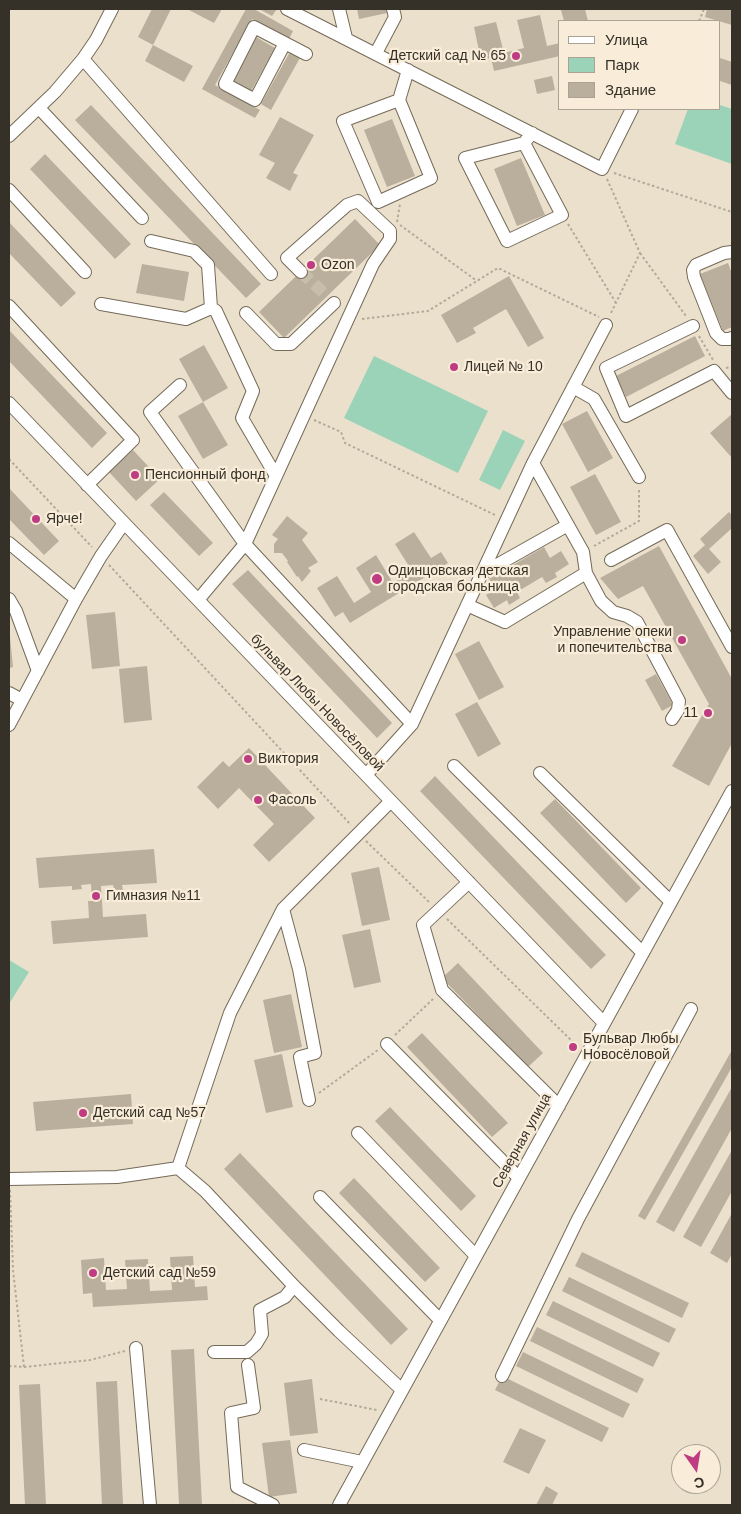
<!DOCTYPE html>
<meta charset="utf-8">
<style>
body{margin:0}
#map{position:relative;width:741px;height:1514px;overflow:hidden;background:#ebe0cc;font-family:Arial,sans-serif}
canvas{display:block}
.frame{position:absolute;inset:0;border:10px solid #353129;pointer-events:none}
.legend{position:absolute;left:558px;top:20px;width:162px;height:90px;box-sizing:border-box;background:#f9edd9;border:1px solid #aba293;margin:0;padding:6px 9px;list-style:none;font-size:15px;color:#353129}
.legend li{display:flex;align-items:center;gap:10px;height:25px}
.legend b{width:25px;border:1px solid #aba293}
.north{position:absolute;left:671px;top:1444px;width:50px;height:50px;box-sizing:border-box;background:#f9edd9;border:1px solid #aba293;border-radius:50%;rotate:167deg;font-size:14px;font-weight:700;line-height:20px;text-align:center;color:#353129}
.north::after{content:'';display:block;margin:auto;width:18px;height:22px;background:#bf3c83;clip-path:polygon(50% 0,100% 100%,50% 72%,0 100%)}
</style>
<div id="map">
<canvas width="741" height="1514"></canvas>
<div class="frame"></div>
<ul class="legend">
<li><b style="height:6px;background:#fff"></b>Улица</li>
<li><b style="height:14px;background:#9bd3b9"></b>Парк</li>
<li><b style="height:14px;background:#baaf9c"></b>Здание</li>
</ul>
<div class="north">С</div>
</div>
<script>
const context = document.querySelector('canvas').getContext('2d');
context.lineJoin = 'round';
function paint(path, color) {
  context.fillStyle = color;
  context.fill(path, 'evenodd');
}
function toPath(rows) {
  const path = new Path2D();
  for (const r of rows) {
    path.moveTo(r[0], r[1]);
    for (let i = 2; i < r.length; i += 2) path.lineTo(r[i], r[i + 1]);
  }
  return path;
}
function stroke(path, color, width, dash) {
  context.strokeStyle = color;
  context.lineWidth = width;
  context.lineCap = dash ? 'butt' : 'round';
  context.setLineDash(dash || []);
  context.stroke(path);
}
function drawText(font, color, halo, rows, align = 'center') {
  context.font = font + ' Arial,sans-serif';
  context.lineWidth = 4.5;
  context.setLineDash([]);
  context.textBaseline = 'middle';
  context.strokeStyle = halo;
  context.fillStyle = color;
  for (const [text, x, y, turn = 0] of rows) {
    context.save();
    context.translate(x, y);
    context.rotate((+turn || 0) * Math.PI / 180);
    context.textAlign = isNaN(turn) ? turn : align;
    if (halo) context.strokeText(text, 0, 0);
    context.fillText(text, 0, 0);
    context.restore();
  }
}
const green = toPath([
 [720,105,732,109,732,164,675,144,688,109,720,109],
 [374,356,488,411,458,473,344,418],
 [503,430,525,441,500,490,479,480],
 [9,960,29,972,9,1004]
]);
const building = toPath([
 [152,9,171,9,153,45,138,37],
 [187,9,222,9,214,23],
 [246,9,254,9,293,31,289,39,252,19,215,85,260,110,255,118,202,89],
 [259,9,277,9,272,16],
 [357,9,386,9,387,13,359,19],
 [565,9,585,9,588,21,564,21,561,10],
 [707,9,732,9,732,25,705,17],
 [540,15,547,46,560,43,560,56,494,71,491,58,481,60,474,27,496,22,504,53,524,48,517,20],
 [256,37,275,48,250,93,231,82],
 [153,45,193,66,184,82,145,61],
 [291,50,301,56,271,110,261,104],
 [720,58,732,62,732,85,720,81],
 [552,76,555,90,537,94,534,80],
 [91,105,261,284,246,298,75,120],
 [280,117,314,135,293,173,298,175,290,191,266,178,275,163,259,155],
 [392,119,415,176,387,187,364,130],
 [45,154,131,244,115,259,30,169],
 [521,158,545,215,517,226,494,169],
 [355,219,380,245,284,338,259,312],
 [9,222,76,293,61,307,9,253],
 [728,263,732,274,732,327,723,331,700,274],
 [142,264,189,272,184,301,136,293],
 [509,276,544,338,528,347,506,309,473,328,476,333,457,343,441,315],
 [9,330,107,433,92,448,9,361],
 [695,336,705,356,626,397,616,376],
 [204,345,228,388,203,402,179,359],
 [203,402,228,445,203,459,178,416],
 [587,411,613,458,588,472,562,424],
 [732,414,732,458,710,433],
 [133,450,160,479,136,501,109,472],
 [595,474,621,522,596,535,570,487],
 [9,488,59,541,44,555,9,519],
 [164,492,213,543,199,556,150,505],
 [729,512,732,515,732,528,709,549,721,562,708,574,693,556,705,545,700,539],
 [287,516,308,533,302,540,318,562,308,568,311,571,302,582,298,576,297,577,287,562,288,561,282,553,274,553,274,544,278,539,272,535],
 [414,532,431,558,441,552,448,563,350,623,343,612,335,617,317,588,337,576,354,603,371,592,356,568,376,555,393,583,412,571,395,544],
 [659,546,732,679,732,743,709,786,672,766,709,704,643,586,618,599,600,578],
 [544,547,550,558,561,551,569,564,555,573,557,577,546,583,542,577,517,592,520,598,509,605,507,600,494,608,486,595,495,589,489,579],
 [248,570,392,723,377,738,232,584],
 [115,612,120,666,92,669,86,615],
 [9,637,10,637,13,667,9,668],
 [479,641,504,687,479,700,455,654],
 [147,666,152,720,124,723,119,669],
 [656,674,673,705,662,711,645,680],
 [477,702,501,744,478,757,455,714],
 [249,748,315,818,269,862,253,845,274,824,239,788,218,809,197,787,223,761,229,767],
 [435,776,606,955,591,969,420,791],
 [555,799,641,888,626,903,540,813],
 [154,849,157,883,122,885,123,890,114,890,113,885,101,886,103,917,146,914,148,937,53,944,51,921,89,918,88,901,92,901,91,884,81,885,82,889,72,890,72,886,39,888,36,858],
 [379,867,390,920,362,926,351,873],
 [370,929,381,982,354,988,342,935],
 [458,963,543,1053,528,1067,442,978],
 [291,994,302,1047,274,1053,263,1000],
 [422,1033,508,1123,492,1137,407,1047],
 [732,1050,732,1067,645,1220,638,1216],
 [282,1054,293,1107,266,1113,254,1060],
 [732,1087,732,1128,674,1232,656,1222],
 [131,1094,133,1124,36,1131,33,1102],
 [390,1107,476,1196,461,1211,375,1121],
 [732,1150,732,1191,701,1247,683,1237],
 [240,1153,408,1329,391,1345,224,1169],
 [354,1178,440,1268,425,1282,339,1193],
 [732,1213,732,1254,727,1263,710,1253],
 [582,1252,689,1303,682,1318,575,1266],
 [193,1256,195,1287,207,1286,208,1300,93,1307,92,1293,83,1294,81,1260,104,1258,106,1290,127,1289,125,1260,148,1259,150,1291,172,1290,170,1257],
 [569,1277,676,1329,669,1343,562,1291],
 [553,1301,660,1353,653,1367,546,1315],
 [537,1327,644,1379,637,1393,530,1341],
 [194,1349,202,1505,179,1505,171,1350],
 [523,1352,630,1404,623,1418,516,1366],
 [502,1376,609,1428,602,1442,495,1390],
 [312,1379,318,1433,290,1436,284,1383],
 [117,1381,123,1504,102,1505,96,1382],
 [40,1384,46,1505,25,1505,19,1385],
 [520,1428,546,1440,529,1474,503,1462],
 [290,1440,297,1493,269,1497,262,1443],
 [546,1486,558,1493,552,1505,536,1505]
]);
const minorTunnel = toPath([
 [301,272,327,296]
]);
const path = toPath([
 [699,21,704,9],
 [614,173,732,212],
 [607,179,640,253,611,313],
 [397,222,400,204],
 [568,224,616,303],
 [400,225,477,281],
 [640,253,686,316],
 [362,319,428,311,498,268,599,317],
 [699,336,713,360],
 [726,368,732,367],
 [314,420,341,432,345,443,495,515],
 [9,459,92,547],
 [594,546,639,521,639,488],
 [109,565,351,825],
 [366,841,429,902],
 [447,919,578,1047],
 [395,1035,433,999],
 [319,1093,378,1050],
 [10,1190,13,1270,24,1367],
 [9,1366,24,1367,90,1360,125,1351],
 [320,1399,377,1410]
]);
const minor = toPath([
 [287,9,602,169,632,109],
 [339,9,346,38],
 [285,43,255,100,225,84,254,27,306,54],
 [376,53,395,17,393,9],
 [83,59,271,274],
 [399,100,343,121,378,202,431,178,399,100,408,70],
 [39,108,142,218],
 [9,136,55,92,83,59,96,40,112,9],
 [524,143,465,158,507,241,562,215,524,143,532,133],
 [9,190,85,272],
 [151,241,194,251,208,265,211,308],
 [732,252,724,253,696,265,693,270,694,277,716,333,722,339,729,339,732,338],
 [101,304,186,319,211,308,216,311,253,391,242,418,276,476],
 [9,306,133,440,87,485],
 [246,313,276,344,291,344,334,303],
 [693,326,606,368,626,416,714,371,732,393],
 [180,385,150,412,245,544,412,724],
 [573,387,594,399,639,477],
 [9,403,604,1023],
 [9,543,76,599],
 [611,560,667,530,732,647],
 [586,573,601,601,613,612,627,616,637,622,679,701,678,710,672,719],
 [481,574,568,525],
 [9,599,16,611,38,671],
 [198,600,245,544,373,264,390,239,390,231,358,201,347,205,287,258,301,272],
 [467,605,505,622,586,573,583,552,533,463],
 [9,693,22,700],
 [9,725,76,599,101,556,124,523],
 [454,766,643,953],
 [540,773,671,902],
 [366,775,412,724,533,463,606,325],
 [469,882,423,925,442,990,559,1106],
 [283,909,299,969,315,1053,300,1057,309,1100],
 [387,1044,519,1178],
 [358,1133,476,1256],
 [178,1168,230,1013,283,909,391,801],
 [9,1179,117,1177,178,1168,205,1191,294,1286,339,1331,402,1390],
 [320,1197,440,1320],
 [136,1348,150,1505],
 [214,1352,247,1352,256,1344,262,1334,260,1310,285,1297,294,1286],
 [248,1365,254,1408,231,1413,237,1487,273,1505],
 [502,1376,578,1219,691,1009],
 [304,1450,362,1462],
 [339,1505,732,791]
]);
const markers = [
 [516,56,5,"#bf3c83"],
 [311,265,5,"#bf3c83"],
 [454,367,5,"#bf3c83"],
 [135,475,5,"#bf3c83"],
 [36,519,5,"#bf3c83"],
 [377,579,6,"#bf3c83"],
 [682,640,5,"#bf3c83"],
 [708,713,5,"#bf3c83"],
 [248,759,5,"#bf3c83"],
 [258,800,5,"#bf3c83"],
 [96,896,5,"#bf3c83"],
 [573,1047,5,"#bf3c83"],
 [83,1113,5,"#bf3c83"],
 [93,1273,5,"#bf3c83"]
];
const poiNames = [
 ["Детский сад № 65",506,56,"right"],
 ["Ozon",321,265],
 ["Лицей № 10",464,367],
 ["Пенсионный фонд",145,475],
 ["Ярче!",46,519],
 ["Одинцовская детская",388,571],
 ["городская больница",388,587],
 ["Управление опеки",672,632,"right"],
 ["и попечительства",672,648,"right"],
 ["11",698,713,"right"],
 ["Виктория",258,759],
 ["Фасоль",268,800],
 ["Гимназия №11",106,896],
 ["Бульвар Любы",583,1039],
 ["Новосёловой",583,1055],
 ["Детский сад №57",93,1113],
 ["Детский сад №59",103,1273]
];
const streetNames = [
 ["бульвар Любы Новосёловой",317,703,46],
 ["Северная улица",522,1141,-61]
];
paint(green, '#9bd3b9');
paint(building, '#baaf9c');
stroke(minorTunnel, '#c7bdab', 12, [12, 6]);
stroke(minor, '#746a58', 14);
stroke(path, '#b2a999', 2, [2.5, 2.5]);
stroke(minor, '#fff', 12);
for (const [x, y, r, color] of markers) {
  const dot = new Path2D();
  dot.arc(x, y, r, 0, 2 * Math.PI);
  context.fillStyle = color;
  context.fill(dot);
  stroke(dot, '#f9edd9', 2);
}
drawText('14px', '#353129', '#f9edd9', poiNames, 'left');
drawText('14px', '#353129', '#f9edd9', streetNames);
</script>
